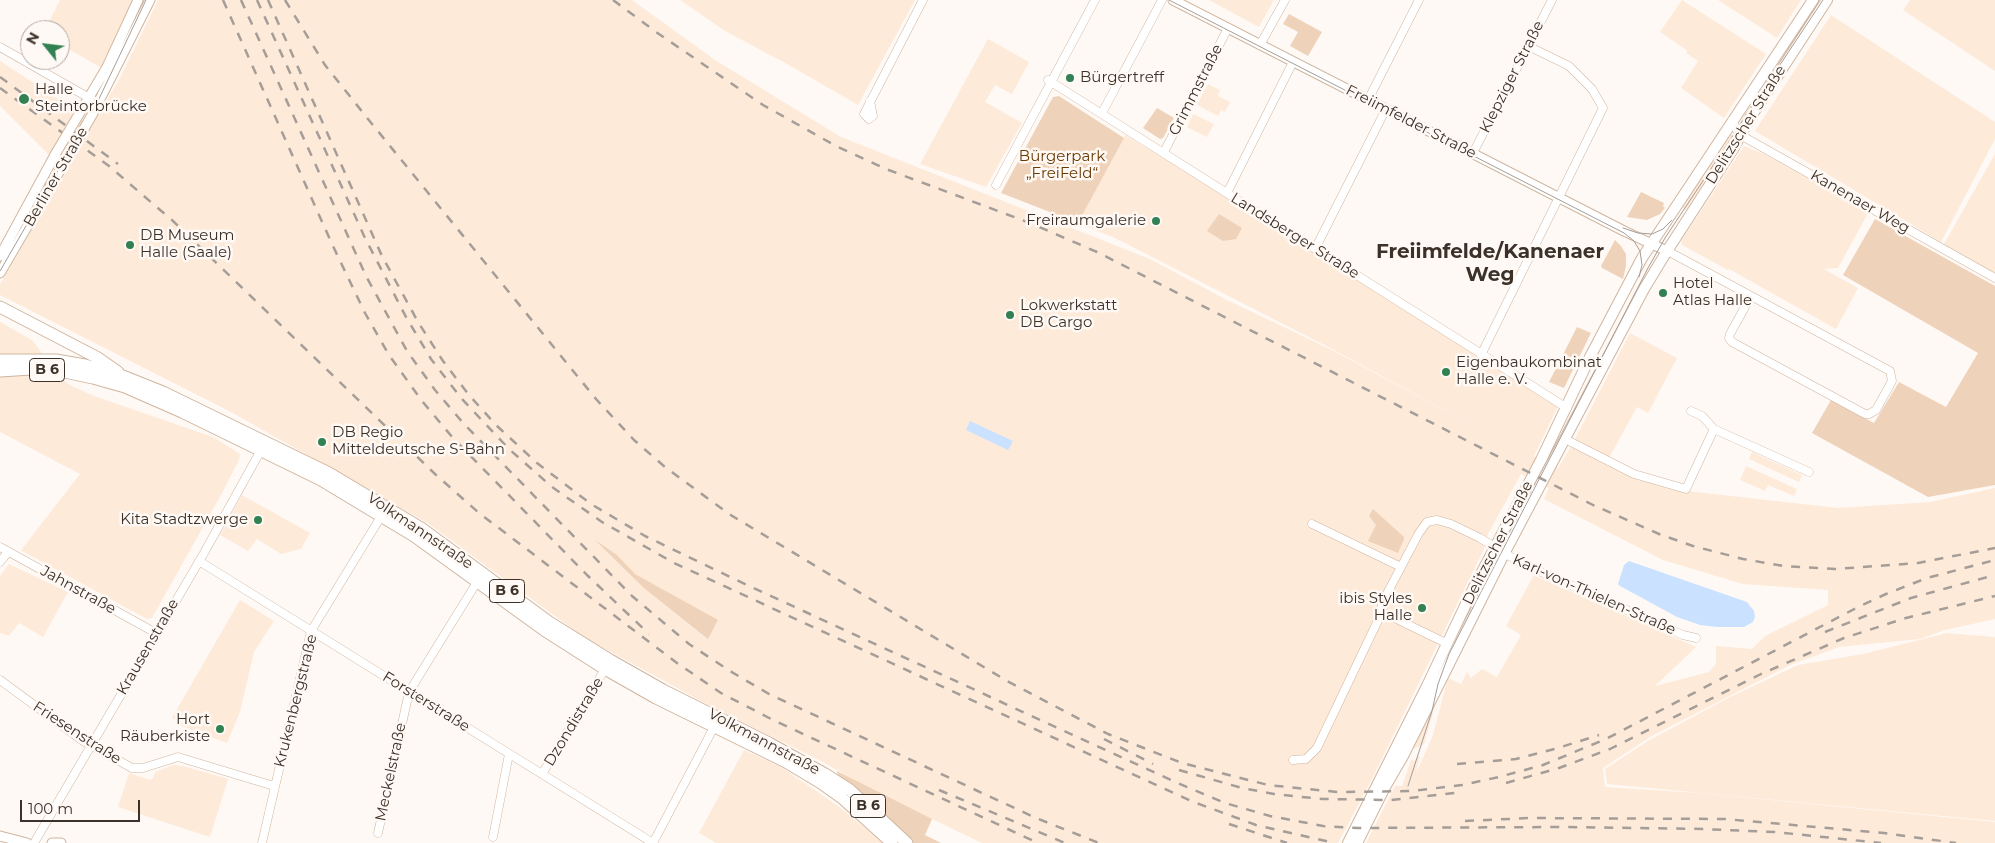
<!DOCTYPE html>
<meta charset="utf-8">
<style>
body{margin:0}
#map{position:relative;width:1995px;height:843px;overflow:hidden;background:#fff9f5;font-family:Montserrat,sans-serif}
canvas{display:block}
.north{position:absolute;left:20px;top:20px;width:50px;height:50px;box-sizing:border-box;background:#fff9f5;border:1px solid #b1a9a3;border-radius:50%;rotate:299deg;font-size:14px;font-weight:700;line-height:20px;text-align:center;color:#3c3128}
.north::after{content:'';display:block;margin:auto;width:18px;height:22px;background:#318152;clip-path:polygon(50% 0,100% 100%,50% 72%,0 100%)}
.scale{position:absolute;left:20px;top:800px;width:120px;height:22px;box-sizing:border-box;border:2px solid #3c3128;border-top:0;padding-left:6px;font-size:15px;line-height:18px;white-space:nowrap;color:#3c3128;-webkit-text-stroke:4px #fff9f5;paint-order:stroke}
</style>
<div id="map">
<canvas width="1995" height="843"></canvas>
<div class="north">N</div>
<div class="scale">100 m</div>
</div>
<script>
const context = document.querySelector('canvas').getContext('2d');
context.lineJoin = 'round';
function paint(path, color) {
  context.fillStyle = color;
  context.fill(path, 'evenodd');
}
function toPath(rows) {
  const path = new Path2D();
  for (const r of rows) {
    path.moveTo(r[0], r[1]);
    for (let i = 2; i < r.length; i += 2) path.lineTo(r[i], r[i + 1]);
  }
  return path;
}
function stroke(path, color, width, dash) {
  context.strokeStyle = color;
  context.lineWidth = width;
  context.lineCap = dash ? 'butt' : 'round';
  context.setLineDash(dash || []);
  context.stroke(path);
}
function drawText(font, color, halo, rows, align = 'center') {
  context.font = font + ' Montserrat,sans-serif';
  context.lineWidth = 5;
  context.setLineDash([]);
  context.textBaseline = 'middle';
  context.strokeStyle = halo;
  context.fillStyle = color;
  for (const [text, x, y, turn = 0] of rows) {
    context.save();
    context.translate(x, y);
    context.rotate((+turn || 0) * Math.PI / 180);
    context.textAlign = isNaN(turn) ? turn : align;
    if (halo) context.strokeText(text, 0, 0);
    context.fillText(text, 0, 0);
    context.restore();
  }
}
const built = toPath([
 [60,0,137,0,105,70,60,44,60,30,45,30],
 [158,0,632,0,715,60,841,137,1150,259,1225,299,1332,350,1489,434,1332,349,1115,238,1078,223,1125,135,1320,253,1559,404,1534,456,1558,468,1572,445,1631,476,1687,491,1838,508,1930,502,1995,488,1995,619,1945,630,1920,639,1839,647,1790,665,1650,737,1603,768,1605,787,1699,793,1995,822,1995,843,1366,843,1395,786,1402,786,1411,760,1414,761,1417,757,1420,757,1416,773,1432,738,1448,678,1461,684,1467,672,1471,678,1482,669,1497,677,1521,635,1506,626,1534,575,1696,647,1655,686,1709,672,1716,664,1716,646,1752,649,1765,636,1828,605,1828,590,1743,584,1663,560,1544,499,1549,488,1521,474,1488,534,1483,551,1373,777,1338,843,982,843,932,819,910,812,823,762,716,709,585,638,429,524,231,412,0,295,0,284,74,157,56,144,49,155,0,106,0,61,75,110,74,114,92,126,120,78],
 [680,0,915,0,858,105,787,64,725,31],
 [1209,0,1274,0,1259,27],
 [1682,0,1766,54,1724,118,1681,88,1698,61,1686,53,1688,51,1660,32],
 [1718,0,1801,0,1777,38],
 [1910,0,1995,0,1995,71,1903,10],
 [1831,15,1995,122,1995,139,1941,242,1755,131],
 [988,39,1029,62,1012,94,995,85,985,102,1022,123,986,187,920,164],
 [1208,84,1220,90,1218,96,1230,102,1225,112,1221,110,1218,116,1197,105],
 [1193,114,1214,124,1207,137,1187,127],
 [1730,131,1735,141,1728,153,1724,152,1686,210,1680,206],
 [1744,146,1764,154,1818,184,1859,207,1867,215,1838,268,1824,269,1858,288,1836,329,1729,269,1728,270,1682,245,1681,241],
 [1995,154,1995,273,1944,244],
 [0,322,32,340,62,379,70,385,94,396,213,437,240,454,239,460,221,495,152,618,147,619,22,551,22,549,80,474,0,432],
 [1630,333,1677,358,1648,413,1637,407,1609,458,1575,439],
 [1752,452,1802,475,1799,482,1749,459],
 [1746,466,1797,489,1794,496,1768,485,1765,491,1740,480],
 [242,495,310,533,301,549,281,554,257,539,248,551,220,535],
 [9,564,68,592,43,637,19,623,9,636,0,633,0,576],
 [240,600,274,621,254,652,240,712,227,743,176,724,177,720,172,718],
 [1947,633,1995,637,1995,821,1607,784,1605,769,1648,741,1728,698,1798,665,1863,654],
 [1440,688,1424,744,1414,749,1424,717],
 [744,750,781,767,838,806,883,843,716,843,699,833],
 [173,765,183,766,228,779,210,837,118,807,129,773,150,780,153,778,155,772]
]);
const green = toPath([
 [1289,14,1322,32,1308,56,1290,46,1298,32,1283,24],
 [1059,96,1124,138,1078,223,1001,193,1053,97],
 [1157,108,1174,118,1163,138,1160,139,1143,128],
 [1641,192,1664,203,1663,206,1665,208,1660,214,1647,220,1627,217],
 [1219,214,1242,228,1236,239,1223,241,1207,231],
 [1875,219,1995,286,1995,485,1928,497,1812,433,1831,400,1874,423,1899,382,1946,407,1978,353,1843,275],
 [1615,240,1621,246,1626,254,1626,266,1623,279,1602,268,1601,266],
 [1577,327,1591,333,1564,388,1549,382],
 [1373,509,1404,537,1404,539,1398,553,1368,541,1376,525,1369,516],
 [595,540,617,555,635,574,718,620,708,639,644,588],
 [837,771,932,819,925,835,941,843,913,843,838,778]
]);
const water = toPath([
 [970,421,1013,441,1008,450,966,430],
 [1629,561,1747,602,1754,611,1755,617,1753,622,1744,627,1717,627,1700,625,1677,617,1620,586,1618,584,1624,565]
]);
const minor = toPath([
 [1260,45,1285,0],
 [0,47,98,103],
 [1048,80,1567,408],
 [1368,100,1419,0],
 [870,101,873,116,869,119,864,114,923,0],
 [1102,113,1162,0],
 [1732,120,1737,130,1744,137,1995,278],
 [1164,152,1228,28],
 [1473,153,1552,0],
 [996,185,1095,0],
 [1227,193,1293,62],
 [1315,249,1386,109],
 [1667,251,1677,256,1890,371,1892,381,1876,410,1869,414,1865,414,1732,342,1729,338,1730,334,1751,296],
 [1481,355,1603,108,1592,89,1569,66,1528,46],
 [1691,411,1702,416,1714,429,1809,472],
 [1565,439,1634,474,1686,489,1714,429],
 [1312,524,1401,567],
 [0,547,156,633],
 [199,561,653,843],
 [0,562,8,552],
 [1382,612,1446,643],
 [0,680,83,741,132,768,143,768,178,757,274,786],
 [1293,760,1306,759,1317,748,1382,612,1382,603,1419,533,1427,522,1437,520,1451,524,1480,538,1521,563,1683,635,1696,638],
 [542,774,605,669],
 [378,833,409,692,477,582],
 [493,837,509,754],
 [34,843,204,553,261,450],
 [262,843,311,631,382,515],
 [653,843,714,727]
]);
const tertiary = toPath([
 [1173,0,1624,231,1667,251],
 [82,109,107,67,138,0],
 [92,115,150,0],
 [0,256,56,153],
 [0,273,66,160],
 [0,836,27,843],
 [52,843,61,843]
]);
const secondary = toPath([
 [1348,843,1427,686,1474,587,1541,460,1590,357,1642,258,1813,0],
 [1357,843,1385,787,1403,756,1504,554,1644,289,1667,251,1733,149,1750,118,1827,0]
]);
const primary = toPath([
 [0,307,98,358,118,372],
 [0,360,56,360,85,365,123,376,163,392,329,473,421,528,549,622,610,660,663,690,769,743,825,774,850,790,907,843],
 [0,371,31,369,60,371,93,378,125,387,182,412,321,480,414,536,544,630,605,669,656,698,786,762,821,783,842,798,892,843]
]);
const tram = toPath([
 [1169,0,1624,233,1634,241,1640,251,1642,265,1639,277],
 [1623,228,1638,233,1652,234,1663,229,1672,220],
 [0,271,97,103,146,0],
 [1408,786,1432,711,1438,684,1449,654,1648,268,1665,238,1823,0]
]);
const rail = toPath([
 [223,0,332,244,365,313,389,355,422,401,453,438,587,575,649,634],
 [241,0,366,276,407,351,435,390,464,424,632,596,689,644,730,671,769,694,1036,818,1099,843],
 [257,0,365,238,406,317,431,359,461,398,509,449,552,487,602,522,674,563,1191,801,1256,825,1335,843],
 [268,0,382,256,418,322,443,361,469,395,496,425,537,463,591,504,645,536,749,586,1173,781,1225,803,1270,816,1323,826,1358,828,1563,827,1703,829,1775,832,1881,843],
 [285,0,325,65,368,119,596,399,634,440,665,467,729,514,1007,681,1108,734,1182,763,1268,785,1337,792,1412,791,1462,785,1499,777,1543,765,1606,739,1860,606,1886,594,1927,578,1995,560],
 [613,0,656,32,763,105,836,146,886,169,1030,223,1097,252,1593,505,1659,534,1693,546,1743,559,1784,566,1835,569,1918,563,1995,548],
 [0,77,118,164],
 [0,88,109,166,173,221,435,474,479,513,677,663,721,693,773,720,1038,843],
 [1825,632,1911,598,1995,575],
 [1104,739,1153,764],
 [1457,764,1516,759,1558,748,1599,735],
 [1179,770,1242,788,1274,794,1322,799,1391,800,1463,792],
 [1506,783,1559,768,1610,749,1761,674,1844,638,1906,618,1995,596],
 [939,790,1065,843],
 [1465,821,1529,818,1725,819,1884,833,1956,843],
 [1229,824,1287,843]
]);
const tertiaryBridge = toPath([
 [56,153,82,109],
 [66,160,92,115]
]);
const markers = [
 [1070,78,5,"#318152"],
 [24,99,6,"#318152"],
 [1156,221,5,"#318152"],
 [130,245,5,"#318152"],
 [1663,293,5,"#318152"],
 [1010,315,5,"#318152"],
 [1446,372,5,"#318152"],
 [322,442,5,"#318152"],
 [258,520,5,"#318152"],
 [1422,608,5,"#318152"],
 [220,729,5,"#318152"]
];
const shields = [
 [47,370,35],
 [507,591,35],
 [868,806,35]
];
const shieldNames = [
 ["B 6",47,370],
 ["B 6",507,591],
 ["B 6",868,806]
];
const streetNames = [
 ["Klepziger Straße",1512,77,-63],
 ["Grimmstraße",1196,90,-63],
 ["Freiimfelder Straße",1411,122,27],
 ["Delitzscher Straße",1746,125,-58],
 ["Berliner Straße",56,177,-60],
 ["Kanenaer Weg",1860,202,30],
 ["Landsberger Straße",1295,236,32],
 ["Volkmannstraße",420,531,34],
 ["Delitzscher Straße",1498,543,-63],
 ["Jahnstraße",78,590,29],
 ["Karl-von-Thielen-Straße",1594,595,24],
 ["Krausenstraße",148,647,-60],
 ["Krukenbergstraße",296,701,-76],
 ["Forsterstraße",426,702,32],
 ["Dzondistraße",574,722,-59],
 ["Friesenstraße",77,733,33],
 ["Volkmannstraße",764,742,28],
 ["Meckelstraße",391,772,-78]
];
const poiNames = [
 ["Bürgertreff",1080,78],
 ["Halle",35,90],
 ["Steintorbrücke",35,107],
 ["Freiraumgalerie",1146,221,"right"],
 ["DB Museum",140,236],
 ["Halle (Saale)",140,253],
 ["Hotel",1673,284],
 ["Atlas Halle",1673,301],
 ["Lokwerkstatt",1020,306],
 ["DB Cargo",1020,323],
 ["Eigenbaukombinat",1456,363],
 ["Halle e. V.",1456,380],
 ["DB Regio",332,433],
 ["Mitteldeutsche S-Bahn",332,450],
 ["Kita Stadtzwerge",248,520,"right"],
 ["ibis Styles",1412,599,"right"],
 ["Halle",1412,616,"right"],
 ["Hort",210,720,"right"],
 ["Räuberkiste",210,737,"right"]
];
const parkNames = [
 ["Bürgerpark",1062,157],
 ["„FreiFeld“",1062,174]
];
const districtNames = [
 ["Freiimfelde/Kanenaer",1490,252],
 ["Weg",1490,275]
];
paint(built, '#feead9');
paint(green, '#efd2ba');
paint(water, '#cae1ff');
stroke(minor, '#cfb59f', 9);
stroke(tertiary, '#cfb59f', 11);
stroke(secondary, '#cfb59f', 12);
stroke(primary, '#cfb59f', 13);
stroke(minor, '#fff', 8);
stroke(tertiary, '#fff', 9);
stroke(secondary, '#fff', 10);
stroke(primary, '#fff', 11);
stroke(tram, '#a59d97', 1);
stroke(rail, '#a59d97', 2.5, [9, 9]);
stroke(tertiaryBridge, '#cfb59f', 11, []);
stroke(tertiaryBridge, '#fff', 9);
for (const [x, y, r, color] of markers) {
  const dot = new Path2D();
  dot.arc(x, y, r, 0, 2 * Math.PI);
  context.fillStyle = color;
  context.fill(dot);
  stroke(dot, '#fff9f5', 2);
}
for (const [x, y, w] of shields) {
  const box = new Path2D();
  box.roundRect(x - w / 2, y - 11.5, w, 23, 4);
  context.fillStyle = '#fff9f5';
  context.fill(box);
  stroke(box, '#3c3128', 1);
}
drawText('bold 14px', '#3c3128', null, shieldNames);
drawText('15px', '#3c3128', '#fff9f5', streetNames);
drawText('15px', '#3c3128', '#fff9f5', poiNames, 'left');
drawText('15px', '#683902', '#fff9f5', parkNames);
drawText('bold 20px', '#3c3128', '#fff9f5', districtNames);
</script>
